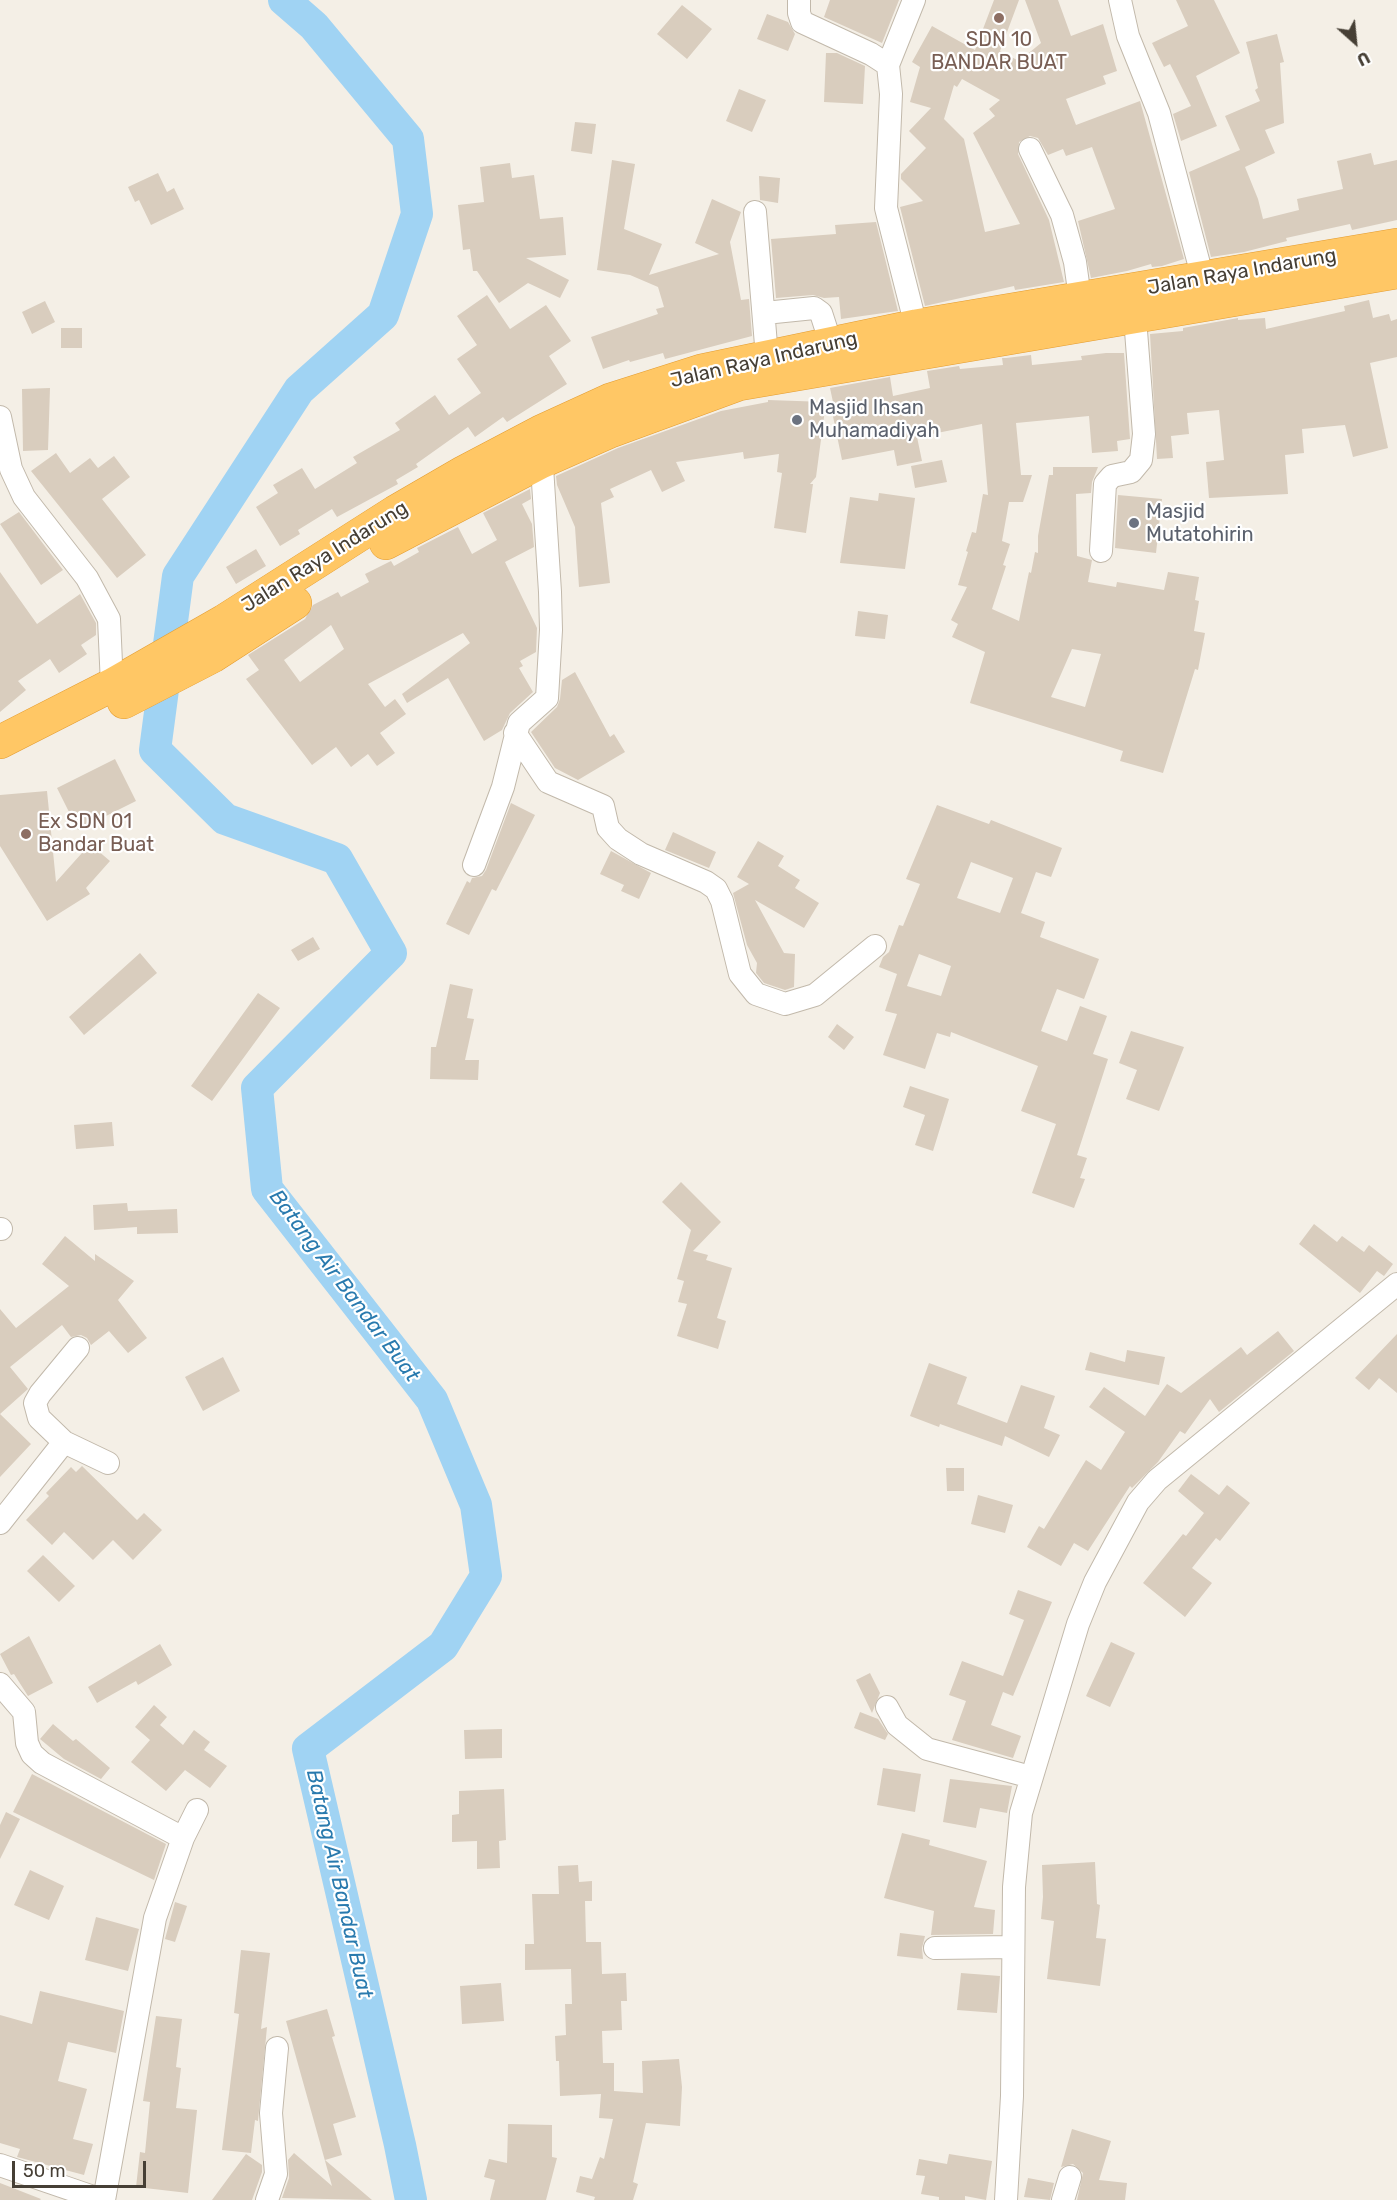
<!DOCTYPE html>
<style>
body{margin:0}
#map{position:relative;width:1397px;height:2200px;overflow:hidden;background:#f4efe6;font-family:Rubik,sans-serif}
canvas{display:block}
.north{position:absolute;left:1325px;top:12px;width:60px;height:60px;-webkit-text-stroke:4px #fff;paint-order:stroke;rotate:153deg;font-size:16px;font-weight:700;line-height:24px;text-align:center;color:#463f35}
.north::after{content:'';display:block;margin:auto;width:21px;height:27px;background:#463f35;clip-path:polygon(50% 0,100% 100%,50% 72%,0 100%)}
.scale{position:absolute;left:12px;top:2161px;width:134px;height:27px;box-sizing:border-box;border:3px solid #463f35;border-top:0;padding-left:8px;font-size:18px;line-height:21px;white-space:nowrap;color:#463f35;-webkit-text-stroke:4px #fff;paint-order:stroke}
</style>
<div id="map">
<canvas width="1397" height="2200"></canvas>
<div class="north">U</div>
<div class="scale">50 m</div>
</div>
<script>
const context = document.querySelector('canvas').getContext('2d');
context.lineJoin = 'round';
function toPath(rows) {
  const path = new Path2D();
  for (const r of rows) {
    path.moveTo(r[0], r[1]);
    for (let i = 2; i < r.length; i += 2) path.lineTo(r[i], r[i + 1]);
  }
  return path;
}
function stroke(path, color, width, dash) {
  context.strokeStyle = color;
  context.lineWidth = width;
  context.lineCap = dash ? 'butt' : 'round';
  context.setLineDash(dash || []);
  context.stroke(path);
}
function paint(path, color) {
  context.fillStyle = color;
  context.fill(path, 'evenodd');
}
function drawText(font, color, halo, rows, align = 'center') {
  context.font = font + ' Rubik,sans-serif';
  context.lineWidth = 4.5;
  context.setLineDash([]);
  context.textBaseline = 'middle';
  context.strokeStyle = halo;
  context.fillStyle = color;
  for (const [text, x, y, turn = 0] of rows) {
    context.save();
    context.translate(x, y);
    context.rotate((+turn || 0) * Math.PI / 180);
    context.textAlign = isNaN(turn) ? turn : align;
    if (halo) context.strokeText(text, 0, 0);
    context.fillText(text, 0, 0);
    context.restore();
  }
}
const river = toPath([
 [284,0,314,26,408,139,417,214,383,315,299,390,178,576,155,750,225,819,337,859,391,953,257,1088,267,1189,432,1400,476,1505,486,1576,443,1646,308,1749,400,2145,411,2200]
]);
const building = toPath([
 [830,0,899,0,882,43,824,17],
 [994,0,1019,0,1000,51,1019,61,1041,43,1025,0,1058,0,1071,36,1103,24,1117,71,1103,76,1106,84,1066,99,1076,125,1140,101,1184,259,1162,266,1152,267,1151,264,1127,271,1091,278,1078,221,1115,209,1092,147,1066,156,1063,149,1048,155,1038,138,1030,136,1019,142,1018,154,1049,220,1064,282,1015,290,1014,286,925,306,900,207,923,201,901,179,901,174,926,148,909,131,931,108,910,102,920,67,912,62,932,26,975,50],
 [962,79,1000,100,989,109,995,116,973,133,1020,224,985,232,964,139,944,119,954,85,957,87],
 [1176,0,1214,0,1240,53,1196,76,1217,126,1181,141,1173,114,1191,106,1170,64,1164,67,1152,43,1188,26],
 [682,5,712,29,687,59,657,34],
 [767,14,788,22,795,34,788,51,757,39],
 [1277,34,1284,62,1280,63,1284,123,1265,130,1275,153,1245,167,1258,199,1263,219,1299,210,1297,199,1343,189,1337,161,1371,153,1374,165,1397,160,1397,220,1352,230,1350,224,1286,238,1287,241,1244,252,1211,257,1189,172,1240,150,1225,116,1260,101,1255,90,1258,88,1246,42],
 [826,53,837,53,865,66,863,104,824,102],
 [739,89,766,100,752,132,726,121],
 [575,122,596,124,592,154,571,151],
 [612,160,635,164,624,229,662,244,649,275,719,254,695,243,712,199,741,212,730,242,741,300,749,299,752,336,665,359,663,353,630,362,629,360,603,369,591,337,658,314,656,309,664,307,658,287,630,275,597,270],
 [510,163,512,178,534,175,540,219,563,217,566,255,526,258,569,280,560,298,528,283,499,303,477,271,473,271,470,249,463,250,458,205,484,202,480,167],
 [158,173,167,192,174,188,184,209,151,225,139,200,135,202,128,187],
 [759,176,780,178,778,203,760,200],
 [876,222,898,311,841,319,839,297,824,298,813,295,776,298,771,239,836,234,835,225],
 [487,295,510,329,546,305,571,341,549,356,567,384,507,422,503,417,475,437,468,427,416,464,418,467,396,480,398,484,337,517,332,509,298,530,300,534,280,546,256,507,278,493,273,485,302,468,315,489,357,463,353,457,400,430,395,423,435,395,449,415,481,393,457,359,477,345,457,316],
 [1369,300,1373,318,1389,314,1391,321,1397,319,1397,357,1370,363,1388,448,1353,457,1345,425,1302,429,1304,453,1285,455,1288,494,1209,498,1206,462,1224,460,1219,410,1187,413,1189,434,1171,436,1173,458,1157,459,1150,334,1183,331,1183,328,1238,318,1238,320,1265,318,1266,329,1345,311,1344,306],
 [45,301,55,322,32,334,22,312],
 [61,328,82,328,82,348,61,348],
 [1106,353,1124,353,1130,439,1117,441,1118,451,1092,453,1089,416,1016,423,1021,475,1032,475,1023,502,1009,502,1002,541,1010,544,1003,565,1006,566,992,609,1019,621,1029,572,1031,573,1035,552,1038,553,1038,536,1049,475,1053,475,1053,467,1098,467,1092,482,1091,493,1076,494,1077,556,1092,560,1088,582,1116,587,1117,582,1164,590,1168,572,1199,577,1195,600,1199,601,1194,631,1205,633,1198,670,1195,669,1163,773,1120,761,1123,751,970,703,985,652,952,637,958,624,951,620,967,587,958,585,968,552,966,551,972,532,976,533,983,494,988,495,982,424,917,437,922,461,897,466,894,450,842,460,830,402,833,402,830,388,890,377,893,396,930,388,927,371,959,366,960,369,1003,365,1002,358,1006,358,1031,355,1032,365,1082,360,1081,356],
 [1072,649,1101,654,1085,707,1051,697],
 [50,388,48,450,23,451,22,389],
 [768,400,826,402,816,477,810,484,813,484,806,533,774,528,782,473,777,472,779,454,744,459,743,452,676,462,685,481,662,492,651,470,610,489,614,497,601,503,610,583,579,587,575,527,557,485,556,476,618,448,721,411,768,402],
 [56,453,70,473,90,458,98,468,114,456,130,477,102,499,146,555,117,578,31,471],
 [942,460,947,482,915,488,911,466],
 [530,489,531,499,522,504,532,524,534,547,505,562,537,628,536,652,520,661,523,666,519,668,533,692,510,713,502,730,484,741,448,678,407,703,402,694,470,643,463,633,368,684,385,707,395,699,406,714,380,733,395,753,377,766,368,754,351,767,336,747,312,765,246,679,259,670,248,655,305,619,313,605,338,592,341,597,369,582,365,574,391,561,394,566,419,552,417,548,458,527,472,554,497,540,483,513],
 [331,625,344,649,300,682,284,660],
 [879,493,915,498,905,569,840,563,850,497,878,501],
 [1118,495,1162,499,1156,553,1115,548],
 [19,512,63,570,41,585,0,524],
 [256,549,266,566,236,584,226,567],
 [0,572,37,624,80,594,96,623,96,635,81,645,87,654,59,673,50,659,18,681,26,690,0,712],
 [858,611,888,615,885,639,855,636],
 [575,672,610,737,614,734,625,752,578,780,555,768,531,732,557,707,560,699,562,680],
 [115,759,136,801,78,830,57,788],
 [47,791,56,882,90,844,110,861,86,888,90,894,47,921,0,846,0,795],
 [511,803,535,815,496,891,492,889,469,935,446,924,467,881,470,883,472,878,482,876,486,870],
 [937,805,989,824,991,820,1062,848,1051,877,1036,872,1021,913,1045,922,1040,937,1099,959,1084,999,1057,989,1041,1031,1067,1041,1080,1006,1107,1016,1093,1054,1108,1059,1077,1155,1087,1158,1080,1178,1085,1179,1074,1208,1032,1193,1056,1124,1021,1111,1038,1066,951,1032,950,1037,937,1033,925,1069,883,1055,897,1014,885,1011,897,974,879,967,883,957,889,952,899,925,903,926,920,884,906,879],
 [971,862,1013,878,1000,913,957,898],
 [919,954,951,966,941,996,907,986],
 [673,832,716,852,709,868,665,850],
 [758,841,784,856,778,866,800,880,795,888,819,903,804,928,755,900,784,953,795,954,794,987,785,990,764,983,756,973,757,963,747,945,733,893,749,884,737,877],
 [611,851,651,873,639,899,621,891,624,885,600,874],
 [313,937,320,949,298,961,291,950],
 [140,953,157,973,84,1035,69,1017],
 [450,984,473,989,467,1018,474,1019,465,1060,479,1060,478,1080,430,1079,431,1047,436,1047],
 [258,993,280,1008,212,1101,191,1086],
 [837,1024,854,1037,844,1050,828,1037],
 [1131,1031,1184,1047,1159,1111,1126,1099,1137,1070,1119,1063],
 [910,1086,949,1099,933,1151,915,1145,925,1115,903,1107],
 [112,1122,114,1146,76,1149,74,1125],
 [681,1182,721,1222,693,1251,708,1255,706,1260,732,1268,717,1318,726,1321,718,1349,677,1336,687,1304,678,1302,684,1281,677,1279,691,1230,662,1202],
 [127,1203,128,1211,177,1209,178,1233,137,1234,137,1227,94,1230,93,1205],
 [1314,1224,1337,1242,1342,1236,1364,1252,1369,1245,1393,1264,1384,1276,1377,1271,1360,1293,1299,1244],
 [65,1236,95,1261,95,1254,134,1281,118,1300,147,1338,128,1353,109,1331,91,1345,87,1338,81,1335,71,1337,62,1325,10,1367,28,1389,0,1414,0,1309,16,1328,69,1286,42,1264],
 [1278,1331,1294,1351,1219,1412,1210,1399,1185,1434,1180,1431,1158,1462,1132,1488,1130,1486,1088,1551,1074,1543,1061,1566,1027,1547,1039,1526,1044,1529,1086,1460,1101,1470,1125,1432,1089,1407,1104,1387,1145,1416,1167,1384,1181,1393,1241,1347,1247,1355],
 [1397,1334,1397,1393,1379,1378,1369,1390,1355,1378],
 [1127,1350,1165,1357,1159,1385,1085,1370,1090,1352,1125,1362],
 [223,1357,240,1391,203,1411,185,1377],
 [929,1363,967,1377,957,1404,1007,1423,1021,1385,1055,1396,1044,1428,1060,1435,1049,1457,1005,1436,1002,1446,940,1424,939,1427,910,1416],
 [0,1414,31,1444,0,1477],
 [82,1466,137,1520,144,1513,162,1530,133,1560,113,1540,93,1560,64,1532,52,1545,26,1520,49,1496,46,1493,71,1467,76,1472],
 [946,1468,964,1468,964,1491,947,1491],
 [1191,1474,1219,1495,1227,1485,1250,1503,1220,1541,1216,1538,1192,1568,1212,1583,1185,1617,1143,1583,1183,1534,1186,1536,1204,1513,1178,1491],
 [978,1495,1013,1505,1005,1533,971,1524],
 [43,1555,75,1586,59,1602,27,1571],
 [1018,1590,1052,1602,1013,1696,1003,1692,991,1725,1021,1736,1013,1758,952,1740,966,1701,949,1695,962,1661,1003,1676,1024,1620,1009,1614],
 [29,1636,53,1683,28,1696,14,1674,11,1675,0,1654],
 [1111,1642,1135,1653,1110,1707,1086,1696],
 [160,1644,172,1665,138,1685,136,1681,97,1703,88,1687],
 [870,1673,880,1693,872,1713,856,1680],
 [154,1705,167,1717,160,1725,183,1745,194,1730,210,1742,204,1750,227,1766,210,1788,185,1770,166,1791,131,1762,150,1740,135,1727],
 [860,1712,878,1719,888,1734,885,1740,854,1728],
 [53,1724,73,1741,76,1739,110,1768,101,1779,64,1759,40,1739],
 [502,1729,502,1758,465,1759,464,1730],
 [883,1768,921,1774,915,1812,877,1805],
 [32,1774,166,1844,154,1880,13,1812],
 [950,1779,1012,1786,1007,1813,980,1808,976,1828,943,1822],
 [504,1789,506,1840,499,1841,500,1868,477,1869,477,1841,452,1842,452,1815,459,1814,459,1791],
 [6,1812,20,1819,0,1859,0,1825],
 [902,1833,930,1840,929,1845,987,1861,974,1907,995,1910,993,1934,931,1935,934,1911,884,1898],
 [1095,1862,1097,1904,1100,1905,1096,1938,1106,1939,1100,1986,1047,1979,1054,1921,1041,1919,1043,1897,1042,1865],
 [578,1865,579,1882,592,1881,592,1901,585,1901,586,1942,601,1942,602,1974,626,1973,627,2001,621,2001,622,2030,602,2031,603,2063,614,2063,614,2091,643,2093,642,2061,679,2059,682,2087,680,2126,646,2123,633,2182,638,2184,633,2200,594,2200,595,2197,576,2192,580,2176,592,2179,600,2157,604,2159,613,2119,599,2118,601,2094,560,2096,559,2061,556,2061,555,2036,566,2035,565,2004,572,2004,571,1969,525,1970,525,1944,534,1944,532,1894,559,1894,558,1866],
 [30,1870,64,1886,49,1920,14,1905],
 [175,1902,187,1906,175,1942,165,1939],
 [96,1917,139,1929,128,1971,85,1960],
 [900,1933,925,1936,922,1948,923,1959,897,1956],
 [241,1950,270,1953,261,2029,267,2027,258,2121,255,2120,251,2153,222,2150,239,2014,234,2013],
 [961,1973,1000,1976,997,2013,957,2010],
 [501,1983,504,2021,462,2024,460,1986],
 [40,1991,124,2011,116,2053,68,2042,58,2081,87,2089,73,2139,93,2144,84,2175,17,2157,20,2149,0,2143,0,2015,32,2024],
 [327,2009,335,2036,332,2037,356,2117,333,2124,342,2155,325,2160,372,2200,282,2198,289,2178,288,2160,294,2153,332,2186,286,2021],
 [156,2016,182,2019,176,2067,181,2068,176,2108,197,2110,188,2193,136,2187,140,2152,145,2153,150,2102,143,2101],
 [508,2124,552,2125,552,2157,557,2158,546,2200,490,2200,495,2180,484,2177,489,2159,507,2163],
 [1072,2129,1111,2141,1099,2180,1127,2183,1125,2200,1077,2200,1083,2173,1073,2164,1061,2167],
 [246,2154,262,2165,262,2172,252,2200,212,2200],
 [949,2154,992,2161,986,2200,965,2196,965,2200,939,2200,939,2197,921,2194,925,2176,916,2175,919,2159,947,2164],
 [1028,2178,1054,2183,1050,2200,1024,2197],
 [0,2183,41,2199,40,2200,0,2200]
]);
const minor = toPath([
 [799,0,799,13,802,22,871,54,888,65,891,94,886,208,916,326],
 [1120,0,1128,36,1159,113,1203,279],
 [888,65,914,0],
 [1030,149,1062,215,1075,262,1080,298],
 [755,212,767,357],
 [765,313,814,308,821,313,831,344],
 [0,417,11,469,24,497,87,578,109,619,112,685],
 [1101,551,1105,484,1112,476,1131,472,1141,460,1144,434,1135,318],
 [515,733,548,782,603,806,608,828,618,839,641,854,706,882,716,889,722,901,740,974,756,994,785,1004,815,995,875,946],
 [474,865,503,787,519,723,547,698,551,630,550,592,541,451],
 [0,1229,1,1229],
 [64,1442,108,1463],
 [0,1523,64,1442,39,1418,35,1403,40,1394,78,1348],
 [0,1684,24,1712,27,1743,32,1754,42,1763,183,1838],
 [887,1707,897,1725,927,1749,1031,1777],
 [935,1948,1013,1947],
 [0,2165,102,2200],
 [104,2200,155,1918,183,1838,197,1810],
 [267,2200,276,2174,271,2113,277,2048],
 [1006,2200,1012,2096,1014,1887,1021,1813,1078,1624,1095,1582,1138,1502,1157,1480,1397,1284],
 [1063,2200,1070,2177]
]);
const highway = toPath([
 [386,543,541,462,611,431,739,384,1397,272],
 [124,702,213,656,295,603],
 [0,742,112,685,224,621,395,512,464,472,540,432,610,400,701,371,916,326,1397,245]
]);
const markers = [
 [999,18,6,"#8d6e63"],
 [797,420,6,"#6b7280"],
 [1134,523,6,"#6b7280"],
 [26,834,6,"#8d6e63"]
];
const educationNames = [
 ["SDN 10",999,40],
 ["BANDAR BUAT",999,63],
 ["Ex SDN 01",38,822,"left"],
 ["Bandar Buat",38,845,"left"]
];
const streetNames = [
 ["Jalan Raya Indarung",1242,272,-10],
 ["Jalan Raya Indarung",764,360,-13],
 ["Jalan Raya Indarung",325,557,-32]
];
const worshipNames = [
 ["Masjid Ihsan",809,408],
 ["Muhamadiyah",809,431],
 ["Masjid",1146,512],
 ["Mutatohirin",1146,535]
];
const waterNames = [
 ["Batang Air Bandar Buat",344,1286,53],
 ["Batang Air Bandar Buat",339,1884,77]
];
stroke(river, '#a0d3f3', 32);
paint(building, '#d9cdbe');
stroke(minor, '#c2b9ab', 24);
stroke(highway, '#e39c31', 34);
stroke(minor, '#fff', 22);
stroke(highway, '#ffc765', 33);
for (const [x, y, r, color] of markers) {
  const dot = new Path2D();
  dot.arc(x, y, r, 0, 2 * Math.PI);
  context.fillStyle = color;
  context.fill(dot);
  stroke(dot, '#fff', 2);
}
drawText('20px', '#785e54', '#fff', educationNames);
drawText('20px', '#463f35', '#fff', streetNames);
drawText('20px', '#5b616d', '#fff', worshipNames, 'left');
drawText('italic 21px', '#297aae', '#fff', waterNames);
</script>
